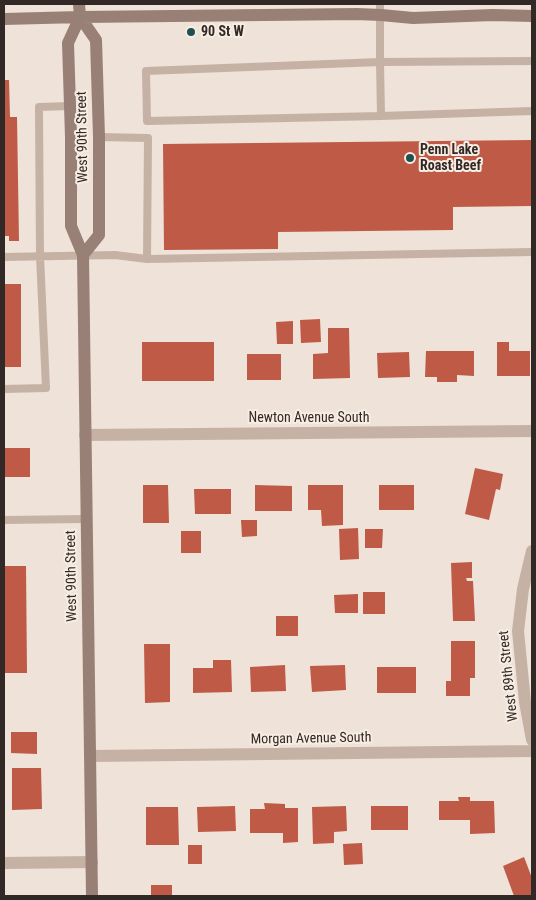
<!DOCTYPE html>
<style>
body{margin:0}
#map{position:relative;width:536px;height:900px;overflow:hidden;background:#efe2d8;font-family:"Roboto Condensed",sans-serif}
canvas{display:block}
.frame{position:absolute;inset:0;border:5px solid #322926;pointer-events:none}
</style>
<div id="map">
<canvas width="536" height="900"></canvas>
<div class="frame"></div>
</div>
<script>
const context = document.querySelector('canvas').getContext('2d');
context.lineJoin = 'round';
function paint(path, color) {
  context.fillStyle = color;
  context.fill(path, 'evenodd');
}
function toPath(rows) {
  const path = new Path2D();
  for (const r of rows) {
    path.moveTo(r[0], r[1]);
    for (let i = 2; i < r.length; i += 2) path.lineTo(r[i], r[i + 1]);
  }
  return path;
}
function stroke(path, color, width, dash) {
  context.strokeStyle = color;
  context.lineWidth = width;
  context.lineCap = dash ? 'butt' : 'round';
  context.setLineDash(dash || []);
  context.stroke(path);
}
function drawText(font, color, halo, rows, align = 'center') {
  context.font = font + ' "Roboto Condensed",sans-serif';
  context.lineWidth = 4;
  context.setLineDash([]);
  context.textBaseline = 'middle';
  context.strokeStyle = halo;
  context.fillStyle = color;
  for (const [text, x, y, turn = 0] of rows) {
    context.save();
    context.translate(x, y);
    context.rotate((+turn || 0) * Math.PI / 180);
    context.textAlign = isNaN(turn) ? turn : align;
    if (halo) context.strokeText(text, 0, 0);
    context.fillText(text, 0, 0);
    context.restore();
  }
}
const building = toPath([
 [4,80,9,80,10,117,17,117,19,241,9,241,9,236,4,236],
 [532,140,532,206,453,207,453,230,278,232,278,249,164,250,163,144],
 [4,284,21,284,21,367,4,367],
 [320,319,321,342,301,343,300,320],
 [293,321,293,344,277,344,276,322],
 [328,328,349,328,350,378,313,379,313,354,328,353],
 [142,342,214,342,214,381,142,381],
 [497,342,509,342,509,351,530,351,530,376,497,376],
 [426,351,474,351,474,376,457,375,457,382,437,382,437,377,425,377],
 [409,352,410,377,378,378,377,353],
 [247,354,281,354,281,380,247,380],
 [4,448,30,448,30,477,4,477],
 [475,468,503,474,500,490,496,489,489,520,465,514],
 [143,485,168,485,169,523,143,523],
 [255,485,292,486,292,511,255,511],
 [308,485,343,485,343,525,322,526,321,510,308,510],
 [379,485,414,485,414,510,379,510],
 [194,489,231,489,231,514,195,514],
 [241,520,257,520,257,536,242,537],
 [358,528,359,559,340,560,339,529],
 [365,529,383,529,382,548,365,548],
 [181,531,201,531,201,553,181,553],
 [472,562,472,578,466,578,467,581,473,581,475,621,453,621,451,563],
 [4,566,26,566,27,673,4,673],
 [363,592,385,592,385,614,363,614],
 [358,594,358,613,335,613,334,595],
 [276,616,298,616,298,636,276,636],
 [451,641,475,641,475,678,470,678,470,696,446,696,446,681,451,681],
 [144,644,170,644,170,702,145,703],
 [213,660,231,660,232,692,193,693,193,668,213,668],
 [285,665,286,691,251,692,250,667],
 [345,665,346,690,312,692,310,666],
 [377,667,416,667,416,693,377,693],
 [11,732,37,732,37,754,11,753],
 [12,768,41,768,42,809,12,810],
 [458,797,470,797,470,801,494,801,495,833,470,834,470,820,439,820,439,801,459,801],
 [264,803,285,804,285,808,298,808,298,842,283,843,283,833,250,833,250,809,265,809],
 [235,806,236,831,198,832,197,807],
 [346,806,347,831,334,832,334,843,313,844,312,807],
 [371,806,408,806,408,830,371,830],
 [146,807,178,807,179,845,146,845],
 [362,843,363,864,344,865,343,844],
 [188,845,202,845,202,864,188,864],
 [524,857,532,878,532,896,514,896,503,866],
 [151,885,172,885,172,896,151,896]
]);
const lane = toPath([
 [380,4,380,62,381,116],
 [532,61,380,62,146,71,147,121,381,116,532,111],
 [99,137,148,138,147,259],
 [4,257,115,255,147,259,532,252],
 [4,389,46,388,40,256,39,107,70,106],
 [4,520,87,519]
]);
const street = toPath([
 [85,435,532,431],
 [532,551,523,589,518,631,525,702,532,740],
 [90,756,532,751],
 [4,863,92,862]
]);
const secondary = toPath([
 [79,4,80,17,68,43,71,137,71,226,83,255,92,896],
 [80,17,96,40,99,137,99,235,83,255],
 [4,19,80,17,357,14,381,15,413,18,493,15,532,16]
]);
const markers = [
 [191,32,5,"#1e5050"],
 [410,158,5,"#1e5050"]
];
const poiNames = [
 ["90 St W",201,32],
 ["Penn Lake",420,150],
 ["Roast Beef",420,166]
];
const streetNames = [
 ["West 90th Street",83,137,-91],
 ["Newton Avenue South",309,418],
 ["West 90th Street",72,576,-91],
 ["West 89th Street",509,676,-96],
 ["Morgan Avenue South",311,739,-1]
];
paint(building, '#be5a46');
stroke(lane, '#c6b1a5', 8);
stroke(street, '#c6b1a5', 12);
stroke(secondary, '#998076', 12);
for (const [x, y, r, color] of markers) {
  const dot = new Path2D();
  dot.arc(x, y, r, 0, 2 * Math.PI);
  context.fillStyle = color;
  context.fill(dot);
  stroke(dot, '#f7ede3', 2);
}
drawText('bold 14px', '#322926', '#f7ede3', poiNames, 'left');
drawText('14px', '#322926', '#f7ede3', streetNames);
</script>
